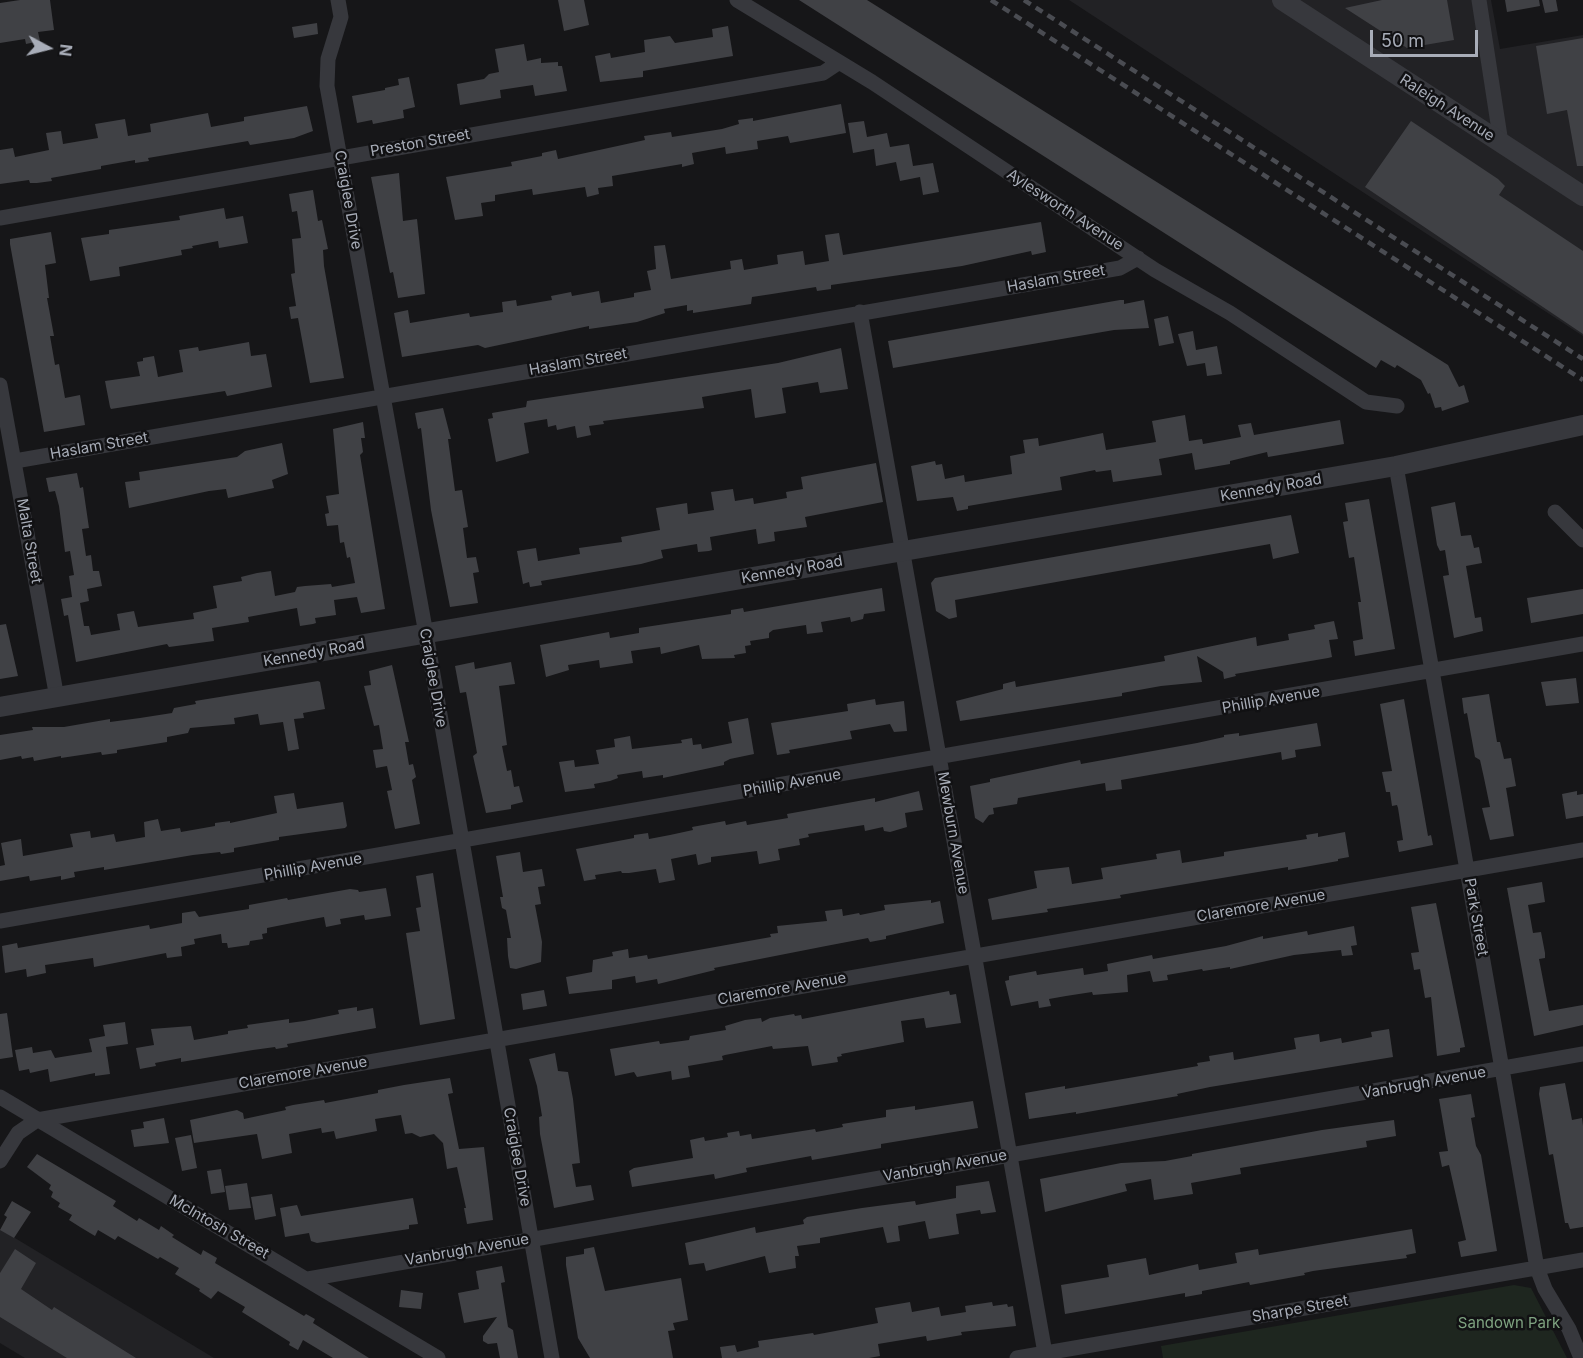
<!DOCTYPE html>
<style>
body{margin:0}
#map{position:relative;width:1583px;height:1358px;overflow:hidden;background:#161618;font-family:Inter,sans-serif}
canvas{display:block}
.north{position:absolute;left:18px;top:18px;width:60px;height:60px;-webkit-text-stroke:4px #111113;paint-order:stroke;rotate:97deg;font-size:16px;font-weight:700;line-height:24px;text-align:center;color:#a8adb8}
.north::after{content:'';display:block;margin:auto;width:21px;height:27px;background:#a8adb8;clip-path:polygon(50% 0,100% 100%,50% 72%,0 100%)}
.scale{position:absolute;left:1370px;top:30px;width:108px;height:27px;box-sizing:border-box;border:3px solid #a8adb8;border-top:0;padding-left:8px;font-size:18px;line-height:21px;white-space:nowrap;color:#a8adb8;-webkit-text-stroke:4px #111113;paint-order:stroke}
</style>
<div id="map">
<canvas width="1583" height="1358"></canvas>
<div class="north">N</div>
<div class="scale">50 m</div>
</div>
<script>
const context = document.querySelector('canvas').getContext('2d');
context.lineJoin = 'round';
function paint(path, color) {
  context.fillStyle = color;
  context.fill(path, 'evenodd');
}
function toPath(rows) {
  const path = new Path2D();
  for (const r of rows) {
    path.moveTo(r[0], r[1]);
    for (let i = 2; i < r.length; i += 2) path.lineTo(r[i], r[i + 1]);
  }
  return path;
}
function stroke(path, color, width, dash) {
  context.strokeStyle = color;
  context.lineWidth = width;
  context.lineCap = dash ? 'butt' : 'round';
  context.setLineDash(dash || []);
  context.stroke(path);
}
function drawText(font, color, halo, rows, align = 'center') {
  context.font = font + ' Inter,sans-serif';
  context.lineWidth = 5;
  context.setLineDash([]);
  context.textBaseline = 'middle';
  context.strokeStyle = halo;
  context.fillStyle = color;
  for (const [text, x, y, turn = 0] of rows) {
    context.save();
    context.translate(x, y);
    context.rotate((+turn || 0) * Math.PI / 180);
    context.textAlign = isNaN(turn) ? turn : align;
    if (halo) context.strokeText(text, 0, 0);
    context.fillText(text, 0, 0);
    context.restore();
  }
}
const built = toPath([
 [1069,0,1491,0,1500,49,1583,35,1583,336],
 [0,1229,214,1358,25,1358,0,1343]
]);
const green = toPath([
 [1514,1285,1531,1288,1567,1358,1163,1358,1161,1346]
]);
const building = toPath([
 [20,0,50,0,54,30,38,32,40,41,26,44,25,39,0,43,0,3],
 [558,0,584,0,589,25,564,31],
 [799,0,867,0,1448,365,1459,387,1464,385,1469,402,1442,411,1441,407,1435,408,1430,393,1428,394,1421,380,1397,365,1395,368,1381,360,1376,368],
 [1382,0,1447,0,1454,40,1407,48,1345,8],
 [1505,0,1539,0,1540,6,1507,12],
 [1542,0,1556,0,1558,11,1545,13],
 [317,23,318,34,294,38,292,27],
 [728,26,733,56,643,71,643,77,600,82,595,56,610,53,611,58,645,52,644,40,670,36,675,43,713,37,712,29],
 [1583,38,1583,166,1577,166,1567,110,1547,114,1536,46],
 [524,44,527,61,541,58,541,63,558,62,558,66,562,66,567,91,535,96,533,85,500,90,501,98,460,105,457,84,484,79,489,74,499,72,495,49],
 [409,77,415,107,403,110,404,118,373,124,372,120,357,123,352,96,385,90,385,88,399,85,398,79],
 [841,104,846,133,790,143,788,136,757,141,758,149,726,154,725,147,692,153,694,164,682,167,682,164,612,176,613,186,598,188,599,194,587,197,585,187,533,195,532,189,495,195,495,201,481,203,483,216,455,220,446,177,512,166,511,162,542,156,542,153,556,150,558,159,645,140,644,136,671,132,672,137,722,129,739,124,738,120,753,118,753,121],
 [307,106,313,131,294,138,250,145,248,141,148,158,149,161,135,163,135,160,101,166,101,169,51,178,52,181,37,183,30,183,29,180,0,184,0,150,13,148,15,157,49,150,46,133,61,131,63,144,98,138,95,124,125,119,128,136,151,132,150,124,208,113,211,127,244,121,244,117],
 [864,121,867,137,887,133,890,147,909,144,913,166,933,163,939,192,923,195,920,177,900,181,896,162,876,166,874,149,853,153,848,123],
 [1411,121,1498,179,1505,186,1499,195,1583,251,1583,334,1365,187],
 [399,173,403,221,417,219,425,294,398,298,393,272,390,273,371,177],
 [313,190,318,221,322,220,328,249,323,250,324,266,344,378,310,383,298,318,291,319,289,307,296,306,291,274,295,273,292,239,301,238,297,211,292,212,289,194],
 [224,208,226,219,243,216,248,243,219,248,218,241,192,246,193,248,181,250,182,255,119,267,120,276,90,281,81,238,109,234,109,230,180,220,179,216],
 [1041,222,1046,252,1032,255,1031,251,962,266,831,285,831,289,817,291,816,287,772,294,752,297,751,304,693,313,693,310,687,311,687,305,664,309,665,313,637,322,589,329,589,326,485,348,478,345,402,357,394,313,408,310,410,323,469,313,470,317,503,312,502,302,516,300,517,306,552,300,551,296,571,292,572,296,599,291,601,303,634,297,634,293,651,290,647,271,656,269,654,246,665,245,671,279,731,269,730,261,742,259,744,270,778,264,777,255,803,251,805,265,829,261,825,235,839,233,843,255],
 [51,232,56,263,45,265,49,298,47,298,54,336,50,336,55,365,59,364,65,398,80,395,85,425,44,432,10,244,10,239],
 [1120,300,1124,300,1124,304,1144,300,1149,328,1114,330,893,368,888,341],
 [1168,316,1174,343,1159,346,1154,319],
 [1193,331,1196,350,1217,346,1222,374,1207,376,1205,363,1187,366,1178,334],
 [249,342,251,356,266,354,272,387,227,396,225,391,111,409,110,407,105,381,140,376,137,362,143,361,143,358,154,356,158,377,183,372,179,350,198,347,199,351],
 [841,348,848,389,820,393,818,382,782,388,786,413,755,418,751,389,702,397,704,408,603,421,604,424,589,426,591,435,577,438,575,426,557,430,556,425,548,427,547,419,524,423,529,453,496,462,488,419,493,418,492,413,526,407,527,401,778,363],
 [443,408,451,439,448,439,455,491,462,490,468,527,463,528,467,558,476,557,479,572,473,573,478,603,450,607,431,510,421,428,418,429,415,413],
 [1185,415,1189,441,1202,439,1203,444,1241,437,1238,425,1251,423,1254,435,1340,420,1344,444,1268,457,1267,452,1230,461,1230,464,1195,470,1192,453,1159,459,1162,475,1113,482,1111,470,1096,472,1095,470,1060,477,1062,490,968,506,968,509,957,511,953,497,917,501,911,466,935,461,936,465,942,464,945,479,964,475,965,482,1012,474,1010,456,1025,453,1023,440,1038,438,1039,446,1103,433,1106,450,1156,442,1152,421],
 [363,422,365,438,361,438,363,452,360,455,385,609,361,613,357,597,334,600,336,615,315,618,316,623,313,624,300,626,297,608,248,617,249,622,212,628,214,641,169,647,167,644,76,662,68,615,64,616,61,599,72,597,69,576,74,575,70,551,65,552,59,506,55,491,49,492,46,478,77,473,80,488,83,487,89,528,82,529,86,556,91,555,93,571,99,571,102,586,87,589,89,601,80,603,84,626,89,626,91,635,120,630,117,614,134,611,138,627,194,619,193,613,217,608,213,586,242,581,241,577,257,573,271,571,275,596,295,592,297,587,305,586,331,584,332,587,355,583,350,557,347,558,344,542,340,543,338,525,327,526,325,514,329,513,326,496,339,494,333,429],
 [282,443,288,474,272,480,274,488,228,498,226,489,209,491,129,508,125,482,140,480,139,472,237,457,245,451],
 [876,463,883,502,805,517,807,527,774,532,775,541,758,544,756,529,710,537,712,550,709,551,698,552,697,544,661,550,663,558,641,564,541,581,542,585,530,587,529,582,523,584,517,551,536,548,538,561,580,554,579,548,622,542,621,537,660,530,656,508,687,503,688,514,714,510,711,492,733,489,735,501,753,498,754,504,787,498,786,492,803,489,801,477],
 [1369,499,1395,649,1355,656,1353,641,1363,639,1358,602,1361,602,1354,557,1349,558,1343,522,1348,521,1345,503],
 [1455,502,1461,536,1471,535,1474,548,1479,547,1482,563,1466,566,1475,618,1481,617,1483,631,1454,638,1443,576,1449,575,1445,550,1440,551,1437,545,1431,507],
 [1291,515,1299,553,1273,559,1270,544,955,600,957,617,949,619,936,611,931,583,935,578],
 [882,588,885,611,864,614,863,619,851,622,850,617,821,622,823,632,807,634,806,625,773,630,769,633,769,638,750,641,751,645,745,646,746,653,734,655,735,658,702,659,699,645,661,654,660,647,631,651,633,663,600,668,599,660,568,665,569,670,546,677,540,645,609,632,610,638,639,633,639,628,731,614,731,610,743,608,744,612],
 [1583,589,1583,614,1531,623,1527,598],
 [1334,621,1338,639,1329,640,1332,657,1328,658,1235,674,1236,676,1224,679,1223,672,1197,656,1202,682,1161,686,1122,693,1122,696,960,721,956,701,1003,689,1003,684,1015,681,1016,687,1165,661,1164,656,1256,637,1257,646,1289,640,1288,634,1315,629,1314,625],
 [6,624,18,676,0,679,0,625],
 [474,662,475,669,511,662,515,684,499,686,507,745,502,746,507,771,511,770,514,787,519,786,523,802,511,805,511,809,486,813,473,756,477,753,466,692,460,693,455,666],
 [392,665,409,742,405,742,409,765,413,764,416,777,412,780,420,824,395,829,387,791,392,790,387,766,376,768,373,750,383,749,379,725,374,726,364,686,371,685,369,671],
 [1576,678,1579,703,1546,706,1541,682],
 [318,681,320,682,325,709,303,713,304,718,294,719,299,749,288,751,283,722,260,725,258,714,234,718,235,724,190,728,188,733,167,737,167,742,117,750,117,753,102,755,101,752,61,758,61,756,34,761,33,757,22,759,21,756,0,760,0,735,33,730,32,727,64,727,110,719,110,722,140,718,172,713,174,708,196,704,195,701],
 [1489,694,1497,742,1500,742,1504,759,1511,758,1516,786,1506,788,1514,836,1490,840,1482,808,1490,807,1484,778,1480,760,1475,757,1467,713,1464,714,1462,698],
 [875,699,876,705,904,701,907,731,894,732,890,724,850,731,852,739,789,750,790,753,777,755,771,723,848,711,847,704],
 [1404,699,1428,836,1431,835,1433,845,1399,852,1397,841,1403,840,1398,808,1397,805,1392,806,1390,792,1386,792,1382,772,1392,771,1380,704],
 [748,718,754,754,730,759,724,762,724,765,663,778,663,775,643,778,642,771,617,775,618,778,610,781,594,784,595,788,565,792,559,762,574,760,575,767,599,764,596,750,615,747,614,739,630,736,632,749,682,743,681,740,692,738,693,745,701,744,702,749,732,743,728,722],
 [1317,723,1321,746,1295,750,1296,757,1282,760,1281,752,1121,780,1122,789,1106,791,1105,783,1035,795,1018,798,1017,804,993,808,994,814,989,815,983,823,975,818,970,786,990,782,990,779,1080,760,1081,764,1197,743,1224,737,1224,735,1239,733,1239,736],
 [919,791,923,810,905,813,907,827,890,832,884,831,883,827,865,831,864,825,808,834,809,837,799,839,800,845,778,849,780,860,759,864,757,851,711,857,711,862,698,865,696,854,671,859,675,880,659,883,656,869,629,873,622,873,621,871,595,875,596,879,584,881,576,849,634,838,634,835,648,833,649,839,670,835,693,830,692,827,725,821,726,825,746,821,747,825,788,818,787,814,875,798,875,802],
 [1577,791,1577,795,1583,794,1583,816,1566,819,1562,794],
 [294,793,297,809,343,802,347,826,345,828,279,837,279,840,234,848,234,852,221,854,220,852,193,855,104,870,104,867,74,872,75,877,61,880,61,876,30,881,29,876,0,881,0,866,5,865,1,843,21,839,23,856,73,847,70,834,90,831,91,838,114,834,116,842,145,837,144,822,158,819,161,831,180,828,181,832,215,826,215,823,230,821,230,823,277,813,274,796],
 [1345,832,1349,857,1338,859,1338,861,1288,870,1288,867,1120,895,1121,898,1047,909,1048,912,992,920,988,899,1037,888,1034,871,1069,867,1072,884,1103,879,1101,868,1157,859,1156,854,1180,850,1182,863,1224,856,1224,852,1307,839,1306,835,1318,833,1318,837],
 [520,852,523,872,542,869,545,886,538,887,541,904,535,905,542,942,541,962,516,969,510,968,508,956,507,938,511,938,506,910,502,908,500,897,503,897,496,856],
 [433,873,455,1019,420,1025,406,933,420,931,416,908,421,907,416,876],
 [1542,882,1545,902,1528,905,1533,933,1541,932,1545,953,1545,958,1539,959,1549,1011,1583,1005,1583,1025,1534,1036,1507,888],
 [386,888,391,916,365,920,364,915,340,919,341,924,326,927,324,917,292,923,267,928,267,933,262,934,263,939,250,941,249,945,228,948,227,943,222,943,221,934,194,939,195,944,181,947,182,956,167,958,166,953,94,967,93,958,45,965,46,973,27,977,26,969,5,973,2,946,17,943,18,948,149,925,150,929,182,923,182,913,195,911,199,917,249,909,249,905,287,898,288,900,350,889,358,890,359,892],
 [931,900,931,903,940,901,944,923,886,936,886,939,870,942,868,938,826,946,714,968,715,970,658,984,657,979,636,983,635,976,612,980,612,989,569,994,566,977,592,972,593,960,613,956,612,952,628,949,629,958,647,955,648,959,771,937,770,934,778,933,777,926,827,921,825,911,842,909,843,916,859,913,860,915,885,910,884,905],
 [1436,903,1465,1047,1460,1048,1460,1052,1437,1056,1431,997,1425,998,1420,969,1414,970,1411,953,1419,952,1411,907],
 [1354,926,1357,945,1351,946,1353,955,1342,956,1341,950,1294,955,1230,969,1230,967,1203,971,1202,969,1167,975,1168,980,1153,982,1150,971,1127,975,1128,992,1093,995,1092,992,1066,996,1049,999,1051,1006,1039,1008,1038,1001,1011,1006,1005,981,1009,980,1009,976,1036,971,1037,975,1083,968,1084,975,1108,971,1107,964,1152,955,1153,959,1226,946,1263,936,1263,939,1307,931,1308,935],
 [544,990,547,1006,523,1010,521,994],
 [949,991,950,995,956,994,961,1023,926,1028,924,1018,901,1021,904,1042,841,1054,842,1056,837,1057,838,1062,812,1066,808,1046,773,1049,772,1046,725,1055,722,1056,723,1060,688,1066,690,1077,672,1080,671,1071,637,1077,634,1072,615,1076,610,1049,659,1041,660,1044,689,1040,690,1036,726,1030,725,1026,745,1020,761,1018,762,1022,770,1018,794,1014,795,1016,801,1015,802,1019],
 [357,1007,357,1011,373,1008,376,1028,293,1043,287,1044,288,1047,276,1049,275,1047,253,1050,181,1062,181,1058,155,1063,156,1066,140,1069,136,1048,154,1045,151,1029,191,1026,194,1040,228,1034,228,1031,248,1028,247,1025,289,1019,289,1023,304,1021,339,1014,338,1010],
 [7,1013,13,1057,0,1059,0,1014],
 [125,1022,128,1044,106,1047,110,1074,95,1076,95,1073,50,1082,48,1069,30,1073,29,1069,19,1071,15,1050,32,1047,33,1053,51,1050,55,1058,92,1052,89,1039,105,1036,103,1025],
 [1389,1029,1393,1057,1210,1087,1177,1094,1178,1096,1076,1114,1076,1112,1029,1119,1025,1093,1065,1086,1065,1089,1198,1066,1197,1063,1210,1061,1209,1056,1233,1052,1234,1060,1296,1049,1294,1038,1319,1034,1320,1042,1341,1038,1342,1043,1372,1037,1371,1032],
 [555,1053,558,1071,568,1072,573,1099,580,1163,572,1164,576,1187,591,1185,594,1200,554,1208,540,1134,539,1117,542,1116,537,1086,529,1059],
 [450,1078,453,1093,448,1094,459,1149,484,1147,493,1220,467,1224,464,1208,466,1208,457,1167,447,1169,443,1143,434,1134,420,1137,412,1133,405,1134,401,1115,375,1119,377,1131,336,1139,334,1131,322,1133,321,1128,289,1134,292,1153,262,1159,257,1134,194,1143,190,1120,237,1110,243,1113,244,1119,286,1110,285,1107,293,1105,324,1100,325,1103,378,1093,378,1090,404,1085],
 [1565,1083,1572,1120,1582,1118,1583,1126,1583,1227,1570,1229,1568,1223,1565,1223,1553,1154,1549,1155,1539,1094,1540,1087],
 [1471,1094,1475,1117,1471,1118,1476,1146,1481,1155,1497,1251,1461,1257,1458,1242,1466,1240,1449,1165,1442,1167,1439,1152,1448,1151,1439,1099],
 [973,1101,978,1128,881,1144,881,1148,812,1160,811,1156,746,1168,747,1172,715,1179,714,1174,632,1187,629,1171,634,1168,693,1158,690,1140,704,1137,705,1141,728,1137,727,1133,739,1131,740,1136,751,1134,752,1139,815,1129,816,1132,843,1127,842,1124,886,1117,886,1110,915,1106,915,1110],
 [164,1118,169,1143,134,1147,131,1130,144,1128,143,1122],
 [1394,1120,1396,1136,1366,1141,1367,1147,1240,1168,1241,1174,1191,1183,1193,1194,1154,1200,1151,1179,1125,1184,1127,1191,1045,1212,1040,1179,1121,1163,1165,1161,1192,1156,1192,1154,1322,1130],
 [191,1135,197,1168,182,1171,175,1138],
 [37,1154,116,1201,113,1206,137,1221,139,1218,159,1230,161,1226,174,1235,172,1237,201,1255,203,1250,217,1258,215,1263,304,1316,306,1314,315,1319,313,1323,369,1358,333,1358,303,1340,298,1350,289,1345,290,1342,242,1312,245,1307,218,1291,211,1299,199,1291,200,1289,175,1274,179,1268,160,1257,158,1259,118,1236,115,1240,98,1230,95,1236,80,1227,69,1220,72,1215,58,1207,60,1203,51,1197,53,1192,49,1189,51,1185,27,1167],
 [221,1169,225,1192,211,1194,207,1171],
 [989,1181,996,1212,981,1214,980,1210,956,1214,959,1234,929,1239,925,1221,898,1226,900,1241,887,1243,883,1227,820,1238,820,1243,797,1246,799,1256,795,1256,796,1268,769,1273,765,1256,706,1271,704,1263,689,1265,685,1243,755,1227,756,1233,804,1224,803,1220,807,1217,862,1208,915,1201,916,1205,956,1198,956,1186],
 [247,1183,251,1208,229,1210,225,1186],
 [272,1194,276,1216,255,1220,251,1197],
 [413,1198,418,1224,409,1225,409,1229,317,1243,311,1241,309,1233,285,1237,280,1208,297,1205,301,1216],
 [12,1201,31,1212,14,1238,0,1230,7,1217,4,1215],
 [1412,1229,1416,1253,1406,1255,1407,1258,1313,1271,1304,1273,1305,1275,1250,1285,1249,1282,1202,1291,1202,1294,1185,1297,1185,1293,1065,1314,1061,1285,1109,1277,1107,1265,1146,1258,1149,1275,1198,1264,1199,1270,1237,1263,1235,1253,1258,1249,1259,1255],
 [594,1247,605,1291,681,1278,688,1320,673,1323,675,1330,668,1331,673,1358,590,1358,578,1338,566,1265,566,1257,584,1254,584,1249],
 [15,1249,36,1263,21,1289,52,1310,54,1307,136,1358,67,1358,0,1317,0,1273],
 [502,1266,505,1282,501,1283,508,1327,513,1330,518,1358,500,1358,497,1343,488,1344,483,1341,483,1336,497,1317,464,1323,458,1293,479,1289,476,1271],
 [401,1290,423,1293,421,1309,399,1307],
 [910,1302,912,1312,939,1307,941,1316,966,1312,965,1306,992,1302,993,1306,1007,1304,1008,1307,1013,1306,1016,1326,961,1332,962,1335,927,1341,926,1336,878,1344,880,1356,869,1358,722,1358,720,1347,735,1345,737,1352,759,1347,758,1341,813,1333,814,1335,878,1323,875,1308]
]);
const minor = toPath([
 [338,0,341,17,328,59,327,86,426,634,552,1358],
 [737,0,872,82,1155,270,1230,313,1366,402,1397,406],
 [1479,0,1501,143],
 [0,218,823,73,838,63],
 [860,312,1045,1353],
 [0,385,57,698],
 [15,461,1120,268,1138,258],
 [1396,466,1537,1268,1545,1289,1569,1329,1581,1358],
 [1555,512,1583,540],
 [0,921,1583,644],
 [0,1097,438,1358],
 [0,1161,18,1133,37,1120,1583,850],
 [308,1279,1583,1054],
 [1017,1358,1583,1260]
]);
const tertiary = toPath([
 [1282,0,1583,196],
 [0,707,1396,466,1583,425]
]);
const rail = toPath([
 [991,0,1583,380],
 [1024,0,1583,359]
]);
const streetNames = [
 ["Raleigh Avenue",1447,108,33],
 ["Preston Street",420,143,-10],
 ["Craiglee Drive",348,200,80],
 ["Aylesworth Avenue",1065,210,33],
 ["Haslam Street",1056,279,-10],
 ["Haslam Street",578,362,-10],
 ["Haslam Street",99,446,-10],
 ["Kennedy Road",1271,488,-10],
 ["Malta Street",29,541,80],
 ["Kennedy Road",792,570,-10],
 ["Kennedy Road",314,653,-10],
 ["Craiglee Drive",433,678,80],
 ["Phillip Avenue",1271,700,-10],
 ["Phillip Avenue",792,783,-10],
 ["Mewburn Avenue",953,833,80],
 ["Phillip Avenue",313,867,-10],
 ["Claremore Avenue",1261,906,-10],
 ["Park Street",1476,917,80],
 ["Claremore Avenue",782,989,-10],
 ["Claremore Avenue",303,1073,-10],
 ["Vanbrugh Avenue",1424,1083,-10],
 ["Craiglee Drive",517,1157,80],
 ["Vanbrugh Avenue",945,1166,-10],
 ["McIntosh Street",219,1227,30],
 ["Vanbrugh Avenue",467,1250,-10],
 ["Sharpe Street",1300,1309,-10]
];
const parkNames = [
 ["Sandown Park",1509,1323]
];
paint(built, '#222225');
paint(green, '#1e261f');
paint(building, '#404145');
stroke(minor, '#37383d', 15);
stroke(tertiary, '#37383d', 20);
stroke(rail, '#4a4c52', 4.5, [8, 6]);
drawText('15px', '#a8adb8', '#111113', streetNames);
drawText('15px', '#7fa381', '#111113', parkNames);
</script>
